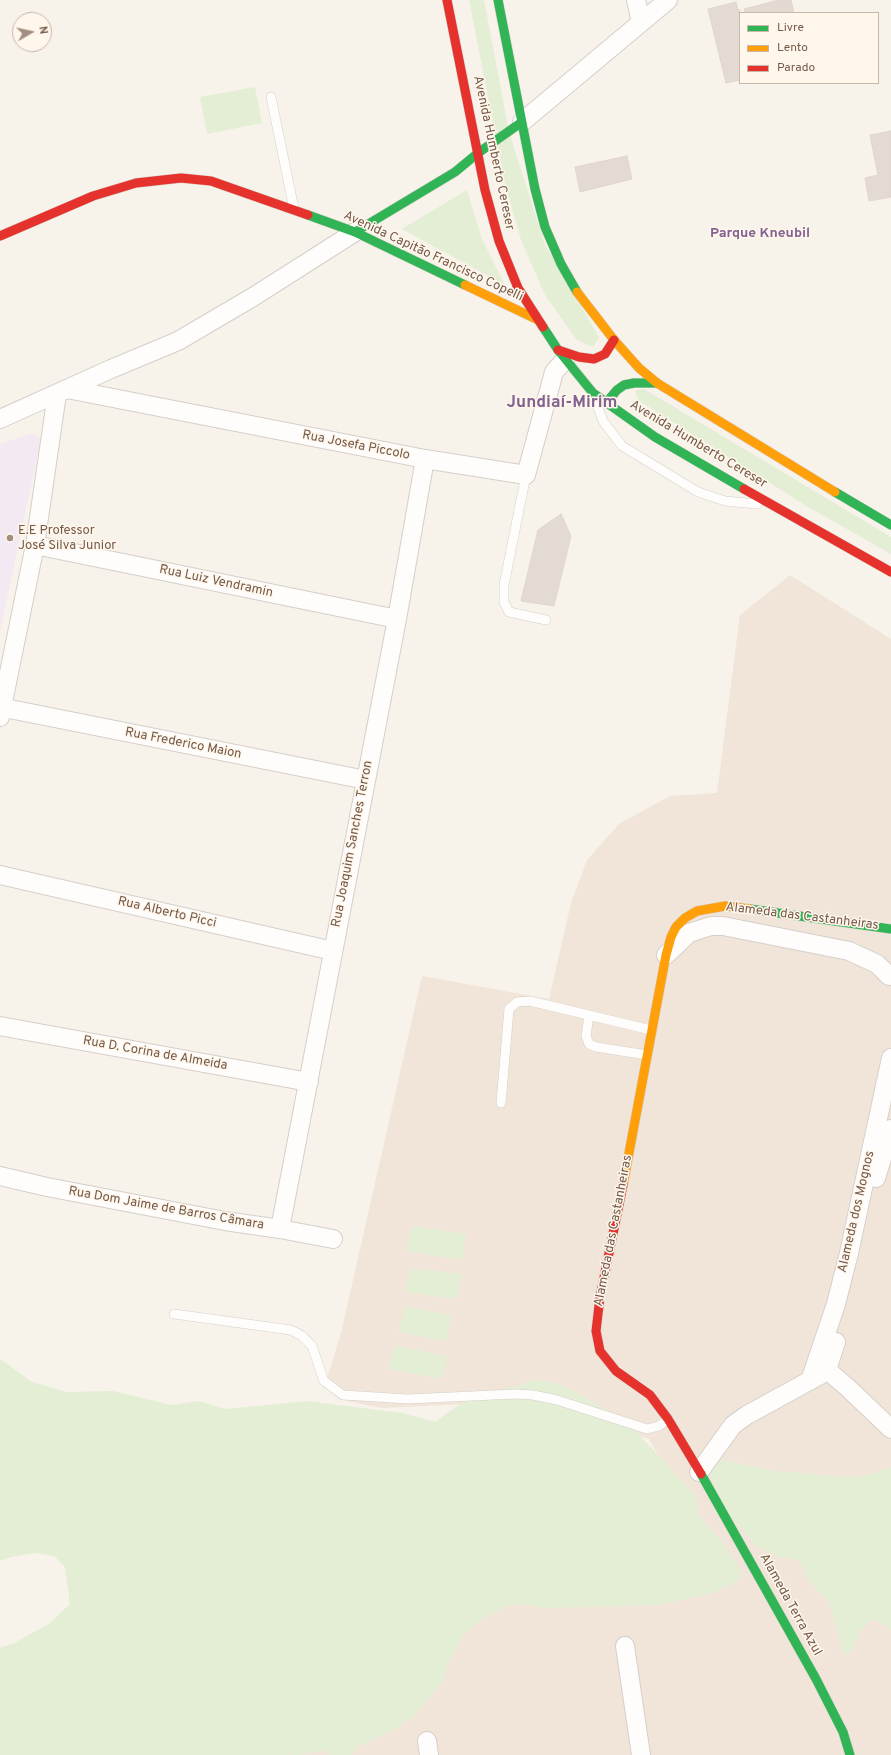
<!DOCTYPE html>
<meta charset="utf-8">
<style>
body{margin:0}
#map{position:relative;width:891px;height:1755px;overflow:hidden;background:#f7f2ea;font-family:Overpass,sans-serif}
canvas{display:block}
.legend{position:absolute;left:739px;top:12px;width:140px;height:72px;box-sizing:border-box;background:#fff7ec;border:1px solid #c8b8ab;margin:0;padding:5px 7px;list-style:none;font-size:12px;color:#755a4a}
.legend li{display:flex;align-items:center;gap:8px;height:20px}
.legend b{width:20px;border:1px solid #c8b8ab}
.north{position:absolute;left:12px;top:12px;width:40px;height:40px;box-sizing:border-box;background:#fff7ec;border:1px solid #c8b8ab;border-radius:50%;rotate:81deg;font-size:11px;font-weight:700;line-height:16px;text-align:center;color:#755a4a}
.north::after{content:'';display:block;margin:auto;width:14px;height:18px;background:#a28f82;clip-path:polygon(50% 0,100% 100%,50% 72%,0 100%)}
</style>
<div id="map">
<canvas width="891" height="1755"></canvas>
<ul class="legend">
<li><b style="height:5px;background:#30b455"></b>Livre</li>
<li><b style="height:5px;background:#ff9f0a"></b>Lento</li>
<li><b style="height:5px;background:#e5322d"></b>Parado</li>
</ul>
<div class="north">N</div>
</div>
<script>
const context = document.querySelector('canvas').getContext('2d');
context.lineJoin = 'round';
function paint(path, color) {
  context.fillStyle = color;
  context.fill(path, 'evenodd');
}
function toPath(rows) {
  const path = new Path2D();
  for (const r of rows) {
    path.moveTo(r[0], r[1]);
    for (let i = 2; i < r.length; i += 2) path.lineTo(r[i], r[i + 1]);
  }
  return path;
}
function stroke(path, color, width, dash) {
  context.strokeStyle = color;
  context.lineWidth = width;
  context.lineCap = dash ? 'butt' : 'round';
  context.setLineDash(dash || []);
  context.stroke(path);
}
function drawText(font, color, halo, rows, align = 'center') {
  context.font = font + ' Overpass,sans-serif';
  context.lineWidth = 3;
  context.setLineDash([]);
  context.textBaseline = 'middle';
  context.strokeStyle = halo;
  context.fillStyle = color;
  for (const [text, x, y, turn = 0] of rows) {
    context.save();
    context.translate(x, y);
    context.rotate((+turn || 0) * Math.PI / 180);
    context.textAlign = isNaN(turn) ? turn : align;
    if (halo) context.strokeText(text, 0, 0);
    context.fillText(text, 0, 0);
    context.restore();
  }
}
const residential = toPath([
 [790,575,891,639,891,1755,97,1755,511,1598,713,1555,649,1439,537,1401,381,1408,339,1399,331,1391,328,1375,341,1333,422,976,549,999,571,903,587,860,619,824,670,796,717,793,740,615]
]);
const education = toPath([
 [32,433,41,438,0,632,0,444]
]);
const green = toPath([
 [469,0,484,0,509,132,545,245,599,337,593,347,577,340,545,295,521,240,505,183],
 [255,87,262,123,207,134,200,97],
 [467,190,482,239,505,285,402,229],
 [644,389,891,537,891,554,808,507,638,400,635,391],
 [413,1226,466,1234,462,1260,406,1251],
 [410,1268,462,1274,457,1299,405,1292],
 [405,1307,452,1315,446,1341,399,1332],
 [395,1346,447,1356,442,1379,388,1369],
 [0,1359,32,1382,67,1392,113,1391,172,1405,198,1401,226,1409,308,1401,402,1413,435,1422,467,1399,532,1381,548,1381,570,1389,627,1422,695,1495,699,1515,723,1543,743,1575,732,1584,710,1594,658,1605,548,1608,517,1604,502,1608,475,1624,464,1634,449,1661,442,1683,416,1714,397,1728,359,1746,351,1755,330,1755,323,1750,298,1755,0,1755,0,1648,14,1643,49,1624,70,1604,65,1567,54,1556,36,1553,11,1557,0,1561],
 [718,1459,774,1471,849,1477,869,1475,891,1467,891,1630,884,1624,872,1620,861,1630,850,1654,843,1653,829,1603,809,1580,799,1560,779,1557,757,1546,721,1507,708,1470]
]);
const building = toPath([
 [779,0,791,0,794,13,745,13,744,9,779,0],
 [736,2,738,10,740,10,740,80,726,83,708,9,736,2],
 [891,131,891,197,869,201,865,178,878,175,870,135,891,131],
 [627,156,632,179,580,192,575,167,627,156],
 [561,514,571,536,554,606,521,601,538,530,561,514]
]);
const lane = toPath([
 [271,97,294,209],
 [596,402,603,421,622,446,698,492,725,501,757,504],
 [526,475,504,585,504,602,509,612,546,620],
 [589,1015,586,1036,589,1044,596,1047,647,1055],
 [501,1103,509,1009,517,1002,530,1001,651,1030],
 [174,1314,291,1330,302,1336,312,1346,324,1381,343,1395,408,1399,515,1394,533,1395,557,1400,647,1429,659,1426,668,1419]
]);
const street = toPath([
 [636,0,641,22],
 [522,122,668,0],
 [67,389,425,459,526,475,554,372,565,360],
 [0,419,111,369,178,341,253,297,355,232],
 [35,545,397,619],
 [0,707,366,780],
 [0,717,35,545,57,394],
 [0,875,333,951],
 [666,955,689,933,711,926,723,926,849,951,877,964,889,976],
 [0,1026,309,1082],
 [0,1176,47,1187,225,1221,280,1229,333,1239],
 [876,1178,891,1129],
 [280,1229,397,619,425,459],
 [817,1364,827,1370,847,1387,891,1429],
 [827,1370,836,1342],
 [810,1381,836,1304,849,1253,891,1058],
 [699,1472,733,1425,747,1415,820,1375],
 [625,1646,641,1755],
 [427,1741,429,1755]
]);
const fast = toPath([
 [498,0,535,189,545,227,561,264,577,292],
 [308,215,355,232,465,285],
 [355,232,455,172,478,153,522,122],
 [543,327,558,350,593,393,655,437,744,489],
 [606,403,617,390,624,385,634,383,657,383],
 [835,492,891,525],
 [750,909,891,929],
 [701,1474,816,1679,843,1732,850,1755]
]);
const slow = toPath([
 [465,285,536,319],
 [577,292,614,340,639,368,657,383,835,492],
 [623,1185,666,955,671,937,676,927,685,918,697,911,725,906,750,909]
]);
const jam = toPath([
 [447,0,485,190,499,241,518,288,543,327],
 [0,236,93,196,136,183,181,178,211,181,308,215],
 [558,350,579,357,594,359,605,354,614,340],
 [744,489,891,572],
 [623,1185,600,1297,596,1331,600,1351,616,1371,650,1395,668,1419,701,1474]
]);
const markers = [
 [10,538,4,"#a28f82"]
];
const streetNames = [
 ["Avenida Humberto Cereser",493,153,78],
 ["Avenida Capitão Francisco Copelli",433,257,25],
 ["Avenida Humberto Cereser",698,445,31],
 ["Rua Josefa Piccolo",356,446,11],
 ["Rua Luiz Vendramin",216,582,12],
 ["Rua Frederico Maion",183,744,11],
 ["Rua Joaquim Sanches Terron",353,844,-79],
 ["Rua Alberto Picci",167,913,13],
 ["Alameda das Castanheiras",802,917,7],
 ["Rua D. Corina de Almeida",155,1054,10],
 ["Rua Dom Jaime de Barros Câmara",166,1209,10],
 ["Alameda dos Mognos",857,1212,-77],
 ["Alameda das Castanheiras",614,1231,-79],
 ["Alameda Terra Azul",790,1605,61]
];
const poiNames = [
 ["E.E Professor",18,531],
 ["José Silva Junior",18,546]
];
const neighbourhoodNames = [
 ["Parque Kneubil",760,234]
];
const districtNames = [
 ["Jundiaí-Mirim",562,404]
];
paint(residential, '#f0e5d8');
paint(education, '#f3e9f2');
paint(green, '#e3eed5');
paint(building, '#e3dad2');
stroke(building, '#e0d5cd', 1);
stroke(lane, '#d6cfc9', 10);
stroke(street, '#d6cfc9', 20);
stroke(fast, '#d6cfc7', 10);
stroke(slow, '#d6cfc7', 10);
stroke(jam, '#d6cfc7', 10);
stroke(lane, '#fefdfc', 9);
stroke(street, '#fefdfc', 18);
stroke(fast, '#30b455', 9);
stroke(slow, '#ff9f0a', 9);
stroke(jam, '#e5322d', 9);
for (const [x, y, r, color] of markers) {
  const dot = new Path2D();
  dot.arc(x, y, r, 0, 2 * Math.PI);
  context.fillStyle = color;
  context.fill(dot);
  stroke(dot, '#fff7ec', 1.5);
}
drawText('13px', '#755a4a', '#fff7ec', streetNames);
drawText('13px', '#755a4a', '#fff7ec', poiNames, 'left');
drawText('bold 14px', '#826291', '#fff7ec', neighbourhoodNames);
drawText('bold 17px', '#826291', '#fff7ec', districtNames);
</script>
